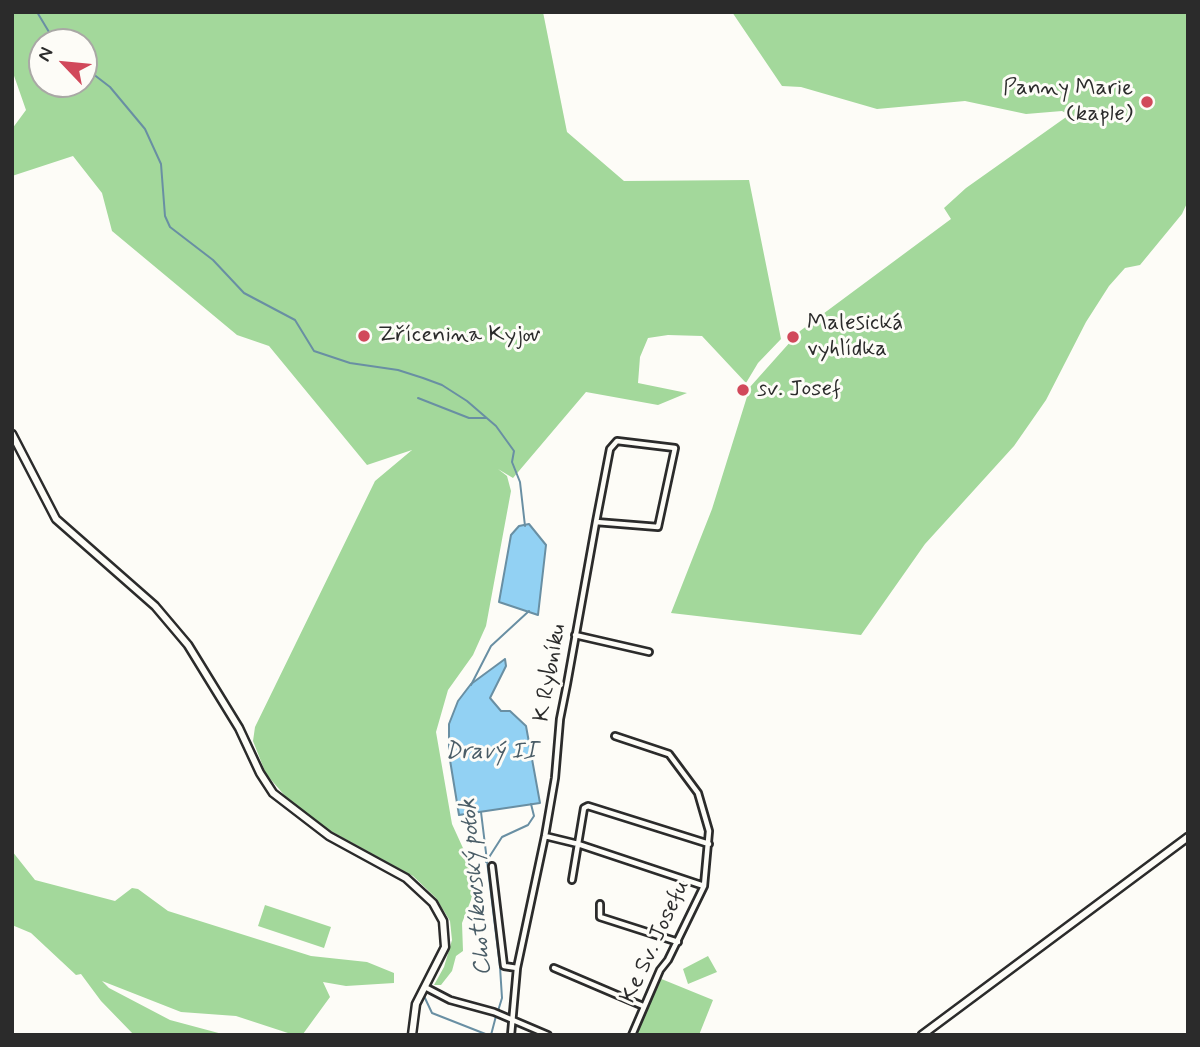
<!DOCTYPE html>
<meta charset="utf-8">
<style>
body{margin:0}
#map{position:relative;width:1200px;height:1047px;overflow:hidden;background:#fdfcf7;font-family:Mynerve,sans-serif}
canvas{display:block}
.frame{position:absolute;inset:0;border:14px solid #2b2b2b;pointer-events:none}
.north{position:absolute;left:28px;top:28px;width:70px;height:70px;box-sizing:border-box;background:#fdfcf7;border:2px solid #a9a8a5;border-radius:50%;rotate:296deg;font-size:19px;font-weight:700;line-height:28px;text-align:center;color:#2b2b2b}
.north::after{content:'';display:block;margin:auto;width:24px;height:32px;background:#d1495b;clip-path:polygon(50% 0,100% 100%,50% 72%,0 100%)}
</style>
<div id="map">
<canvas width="1200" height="1047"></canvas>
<div class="frame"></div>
<div class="north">N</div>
</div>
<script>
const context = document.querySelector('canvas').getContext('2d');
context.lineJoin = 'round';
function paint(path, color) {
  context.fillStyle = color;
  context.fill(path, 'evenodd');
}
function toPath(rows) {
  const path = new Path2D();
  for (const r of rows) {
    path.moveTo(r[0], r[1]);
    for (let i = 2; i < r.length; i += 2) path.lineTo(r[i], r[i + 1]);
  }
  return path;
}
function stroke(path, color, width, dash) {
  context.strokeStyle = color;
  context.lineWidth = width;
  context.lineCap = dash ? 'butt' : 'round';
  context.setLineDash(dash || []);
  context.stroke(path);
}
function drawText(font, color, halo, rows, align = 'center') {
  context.font = font + ' Mynerve,sans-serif';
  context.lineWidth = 6;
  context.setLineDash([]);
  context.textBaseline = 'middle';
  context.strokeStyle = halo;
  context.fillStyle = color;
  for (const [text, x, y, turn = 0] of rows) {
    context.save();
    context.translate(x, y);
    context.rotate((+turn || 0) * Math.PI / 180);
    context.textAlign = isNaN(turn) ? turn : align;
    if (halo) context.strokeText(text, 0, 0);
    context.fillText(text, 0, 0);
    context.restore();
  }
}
const green = toPath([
 [12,12,543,12,567,132,624,181,749,180,781,339,758,363,746,383,702,336,668,335,648,338,640,357,638,383,687,393,658,405,586,392,513,478,498,469,507,476,511,491,486,626,473,655,448,690,436,732,452,824,473,870,476,887,462,923,463,951,456,956,452,971,441,985,434,985,444,967,452,940,450,921,436,898,413,876,329,830,286,797,266,774,253,741,255,727,375,481,412,450,367,465,269,346,237,335,112,231,102,193,73,156,12,176,12,129,26,110,12,70],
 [84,42,84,84,42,84,42,42],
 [732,12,1188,12,1188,201,1182,214,1140,265,1125,268,1109,286,1086,322,1046,400,1014,446,925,544,861,635,671,613,712,509,750,387,800,331,951,219,944,208,966,188,1069,115,1062,111,1026,114,965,101,877,109,801,87,782,86],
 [12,851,35,880,115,901,132,888,138,889,168,911,311,956,367,962,394,973,394,983,346,986,323,982,330,997,303,1034,291,1034,236,1016,181,1012,102,981,109,988,170,1020,226,1035,134,1035,101,1001,81,974,76,975,31,933,12,925],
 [265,905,331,927,324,948,258,926],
 [708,956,717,972,688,984,683,969],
 [659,978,713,1000,699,1035,636,1035]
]);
const water = toPath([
 [529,524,546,545,538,615,499,602,511,535,519,526,529,524],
 [505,659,506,666,490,698,501,711,510,711,526,726,540,803,459,815,449,754,449,724,458,701,471,684,505,659]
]);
const stream = toPath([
 [37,12,55,42],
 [84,67,110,87,145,129,161,164,165,216,170,227,213,260,244,293,295,320,314,351,350,363,398,370,423,378,442,385,467,401,496,426,514,451,512,462,520,482,525,526],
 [418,398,469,418,486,418],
 [471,685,491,646,529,611],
 [481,812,500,967,502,998,498,1011],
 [486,862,502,837,528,825,534,816,531,804],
 [424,996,432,1013,488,1035],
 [491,1035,496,1016]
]);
const street = toPath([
 [575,635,649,652],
 [615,736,669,754,698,793,709,831,704,886,668,960,660,970,632,1035],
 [545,836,578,844,704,886],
 [492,866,504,966,517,968],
 [572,880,584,808,588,806,709,844],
 [600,904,600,917,678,942],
 [554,968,643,1006],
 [425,987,450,1000,494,1012,548,1035],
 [511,1035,517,968,545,836,555,778,560,719,567,684,596,522,610,449,617,441,675,448,658,527,596,522]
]);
const secondary = toPath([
 [12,434,56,519,155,606,188,645,239,728,260,773,273,793,329,836,406,878,433,903,443,921,445,947,416,1004,412,1035],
 [922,1035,1188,837]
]);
const markers = [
 [1147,102,7,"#d1495b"],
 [364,336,7,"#d1495b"],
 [793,337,7,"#d1495b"],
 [743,390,7,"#d1495b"]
];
const poiNames = [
 ["Panny Marie",1133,89,"right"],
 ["(kaple)",1133,115,"right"],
 ["Malesická",807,324],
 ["vyhlídka",807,350],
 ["Zřícenina Kyjov",378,336],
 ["sv. Josef",757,390]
];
const streetNames = [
 ["K Rybníku",551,673,-80],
 ["Ke Sv. Josefu",656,942,-65]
];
const waterNames = [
 ["Dravý II",491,753],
 ["Chotíkovský potok",477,887,-95]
];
paint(green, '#a3d89b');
paint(water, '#92d1f3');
stroke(water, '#698fa3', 2);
stroke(stream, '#698fa3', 2);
stroke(street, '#2b2b2b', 10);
stroke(secondary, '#2b2b2b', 11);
stroke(street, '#fdfcf7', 4.5);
stroke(secondary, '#fdfcf7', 6);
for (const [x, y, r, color] of markers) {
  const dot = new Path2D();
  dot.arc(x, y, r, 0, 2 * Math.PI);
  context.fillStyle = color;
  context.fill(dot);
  stroke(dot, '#fdfcf7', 2.5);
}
drawText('23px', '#2b2b2b', '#fdfcf7', poiNames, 'left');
drawText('23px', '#2b2b2b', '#fdfcf7', streetNames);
drawText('italic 24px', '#4a5d67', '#fdfcf7', waterNames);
</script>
